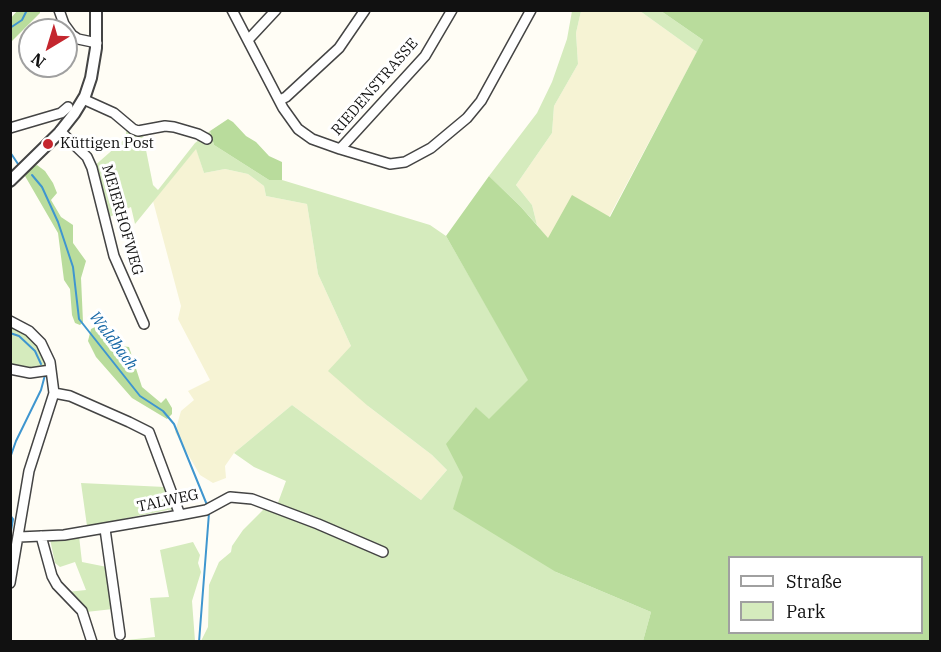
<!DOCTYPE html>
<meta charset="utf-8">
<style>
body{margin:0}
#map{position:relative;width:941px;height:652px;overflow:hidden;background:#fffdf5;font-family:"IBM Plex Serif",serif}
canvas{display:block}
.frame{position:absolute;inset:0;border:12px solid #111;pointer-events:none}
.legend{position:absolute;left:728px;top:556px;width:195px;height:78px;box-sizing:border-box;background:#fff;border:2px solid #a0a0a0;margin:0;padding:8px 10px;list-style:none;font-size:18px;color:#111}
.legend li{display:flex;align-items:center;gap:12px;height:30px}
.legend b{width:30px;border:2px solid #a0a0a0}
.north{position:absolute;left:18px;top:18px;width:60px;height:60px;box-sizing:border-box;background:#fff;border:2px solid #a0a0a0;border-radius:50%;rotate:218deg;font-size:16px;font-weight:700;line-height:24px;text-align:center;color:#111}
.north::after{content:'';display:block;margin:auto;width:21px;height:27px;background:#c4262e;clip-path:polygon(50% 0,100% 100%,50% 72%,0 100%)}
</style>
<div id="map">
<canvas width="941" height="652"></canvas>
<div class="frame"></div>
<ul class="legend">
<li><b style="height:8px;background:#fff"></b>Straße</li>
<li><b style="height:16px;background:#d5ebbd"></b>Park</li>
</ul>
<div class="north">N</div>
</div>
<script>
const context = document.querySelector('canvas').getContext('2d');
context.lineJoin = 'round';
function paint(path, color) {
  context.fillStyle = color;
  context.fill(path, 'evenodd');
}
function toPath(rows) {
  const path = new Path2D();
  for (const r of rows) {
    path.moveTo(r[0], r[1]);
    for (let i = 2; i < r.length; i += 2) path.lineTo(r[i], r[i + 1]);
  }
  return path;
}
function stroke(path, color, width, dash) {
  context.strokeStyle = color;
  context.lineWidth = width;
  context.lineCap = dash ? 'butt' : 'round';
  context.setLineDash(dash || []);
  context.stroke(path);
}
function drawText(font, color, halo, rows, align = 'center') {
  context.font = font + ' "IBM Plex Serif",serif';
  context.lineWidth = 6;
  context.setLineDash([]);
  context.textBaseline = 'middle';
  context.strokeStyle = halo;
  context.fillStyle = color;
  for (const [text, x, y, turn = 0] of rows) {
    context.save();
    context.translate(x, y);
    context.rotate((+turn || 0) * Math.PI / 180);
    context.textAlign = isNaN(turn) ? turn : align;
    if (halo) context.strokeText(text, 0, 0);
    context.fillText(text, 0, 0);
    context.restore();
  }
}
const farmland = toPath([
 [581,11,640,11,697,52,609,217,548,239,537,225,532,205,516,185,552,133,554,106,578,64,576,33],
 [196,148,204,173,225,169,248,174,264,186,266,196,307,204,318,274,351,346,368,406,432,455,447,470,421,500,292,405,234,453,225,466,226,478,213,483,200,475,175,432,181,411,194,400,188,391,210,380,178,319,181,306,153,201]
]);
const green = toPath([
 [572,11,581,11,576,33,578,64,554,106,552,133,516,185,532,205,537,225,521,207,489,176,537,113,552,82,567,39],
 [640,11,661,11,703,40,697,52],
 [126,125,142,130,153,185,158,190,195,143,210,131,214,145,269,180,282,180,430,225,446,236,529,380,489,420,476,407,556,572,651,612,643,641,201,641,208,627,209,585,219,562,231,552,232,546,243,530,268,505,276,508,286,481,254,467,234,453,292,405,421,500,447,470,432,455,368,406,328,371,351,346,318,274,307,204,266,196,264,186,248,174,225,169,204,173,196,149,135,224,131,207,105,219,92,168,126,138],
 [10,325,30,337,44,357,47,366,31,369,11,365],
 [81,483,165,487,173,509,87,526],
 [79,536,82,562,107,567,113,609,86,612,67,592,86,590,75,562,60,567,55,563,50,539],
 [193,542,200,555,198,563,201,572,192,601,195,641,117,641,155,637,150,598,169,597,160,550]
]);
const forest = toPath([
 [17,11,40,11,40,13,11,42,11,18],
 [661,11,930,11,930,641,643,641,651,612,556,572,453,509,463,477,446,444,476,407,489,419,528,380,446,236,489,176,521,207,548,238,572,195,610,217,703,40],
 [730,558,922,558,922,632,730,632],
 [228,119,233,122,246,136,256,142,269,156,282,162,282,180,269,180,214,145,210,131],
 [37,165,45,171,53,183,57,193,51,200,61,217,73,225,73,243,86,261,81,278,83,322,80,325,75,323,72,315,70,289,64,280,58,233,25,176,30,168],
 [97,326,114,345,129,347,142,387,161,403,166,398,172,408,172,414,167,419,132,398,96,357,88,341,91,329]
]);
const stream = toPath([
 [10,28,22,20,27,10],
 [10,152,18,164],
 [32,175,42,187,58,222,73,267,79,319,140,396,163,411,174,424,207,505],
 [10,333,19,336,35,351,41,364],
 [10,458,16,441,41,390,45,375],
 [10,515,13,519,10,537],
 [199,642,209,513]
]);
const minor = toPath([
 [59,10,64,24,72,35,78,39,97,43],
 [232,10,283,108,298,129,312,139,340,149,425,56,452,10],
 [248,40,276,10],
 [83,99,114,113,133,129,138,131,165,126,174,127,198,134,207,139],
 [280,100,286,97,339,48,365,10],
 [10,128,61,113,68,107],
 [60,131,87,157,92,168,114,256,144,324],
 [340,149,390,164,405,162,431,148,467,118,481,101,531,10],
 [10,321,29,331,41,343,50,362,54,393,29,471,10,583],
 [10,369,30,373,51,370],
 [54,393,70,396,129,422,149,432,180,515],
 [105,529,120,635],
 [41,536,52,576,57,585,82,611,92,642],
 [19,537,64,535,180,515,206,510,230,497,252,499,318,524,383,552]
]);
const tertiary = toPath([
 [10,181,59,133,74,114,85,96,91,78,96,48,96,10]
]);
const markers = [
 [48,144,6,"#c4262e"]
];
const streetNames = [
 ["RIEDENSTRASSE",375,87,-49],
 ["MEIERHOFWEG",122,220,74],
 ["TALWEG",168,501,-12]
];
const poiNames = [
 ["Küttigen Post",60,144]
];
const waterNames = [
 ["Waldbach",113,341,53]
];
paint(farmland, '#f6f3d4');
paint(green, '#d5ebbd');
paint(forest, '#b9dc9c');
stroke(stream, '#3f96cf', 2);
stroke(minor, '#444', 12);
stroke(tertiary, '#444', 14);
stroke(minor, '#fff', 9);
stroke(tertiary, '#fff', 10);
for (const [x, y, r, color] of markers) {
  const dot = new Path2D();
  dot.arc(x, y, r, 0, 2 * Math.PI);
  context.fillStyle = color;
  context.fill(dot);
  stroke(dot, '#fff', 2);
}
drawText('15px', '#111', '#fff', streetNames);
drawText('15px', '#111', '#fff', poiNames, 'left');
drawText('italic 16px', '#1768a6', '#fff', waterNames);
</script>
